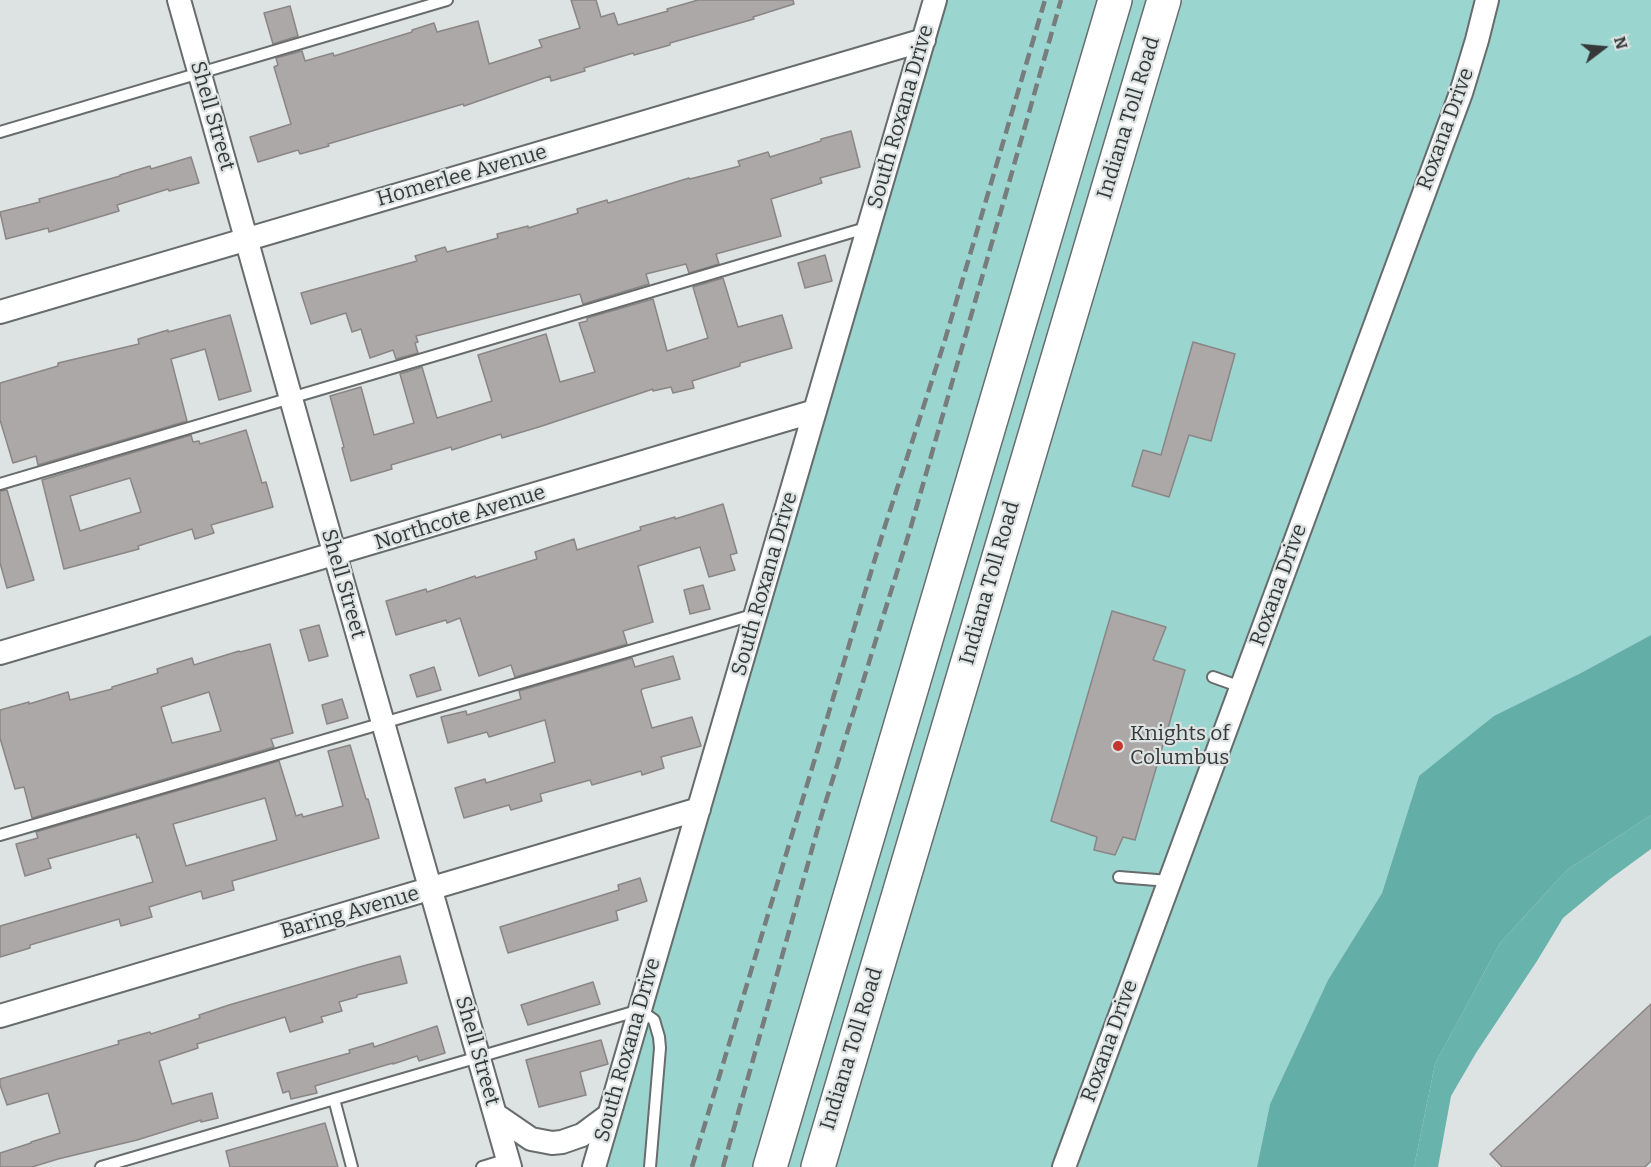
<!DOCTYPE html>
<style>
body{margin:0}
#map{position:relative;width:1651px;height:1167px;overflow:hidden;background:#dde2e2;font-family:Bitter,serif}
canvas{display:block}
.north{position:absolute;left:1573px;top:18px;width:60px;height:60px;-webkit-text-stroke:4px #dde2e2;paint-order:stroke;rotate:74deg;font-size:16px;font-weight:700;line-height:24px;text-align:center;color:#373939}
.north::after{content:'';display:block;margin:auto;width:21px;height:27px;background:#373939;clip-path:polygon(50% 0,100% 100%,50% 72%,0 100%)}
</style>
<div id="map">
<canvas width="1651" height="1167"></canvas>
<div class="north">N</div>
</div>
<script>
const context = document.querySelector('canvas').getContext('2d');
context.lineJoin = 'round';
function paint(path, color) {
  context.fillStyle = color;
  context.fill(path, 'evenodd');
}
function toPath(rows) {
  const path = new Path2D();
  for (const r of rows) {
    path.moveTo(r[0], r[1]);
    for (let i = 2; i < r.length; i += 2) path.lineTo(r[i], r[i + 1]);
  }
  return path;
}
function stroke(path, color, width, dash) {
  context.strokeStyle = color;
  context.lineWidth = width;
  context.lineCap = dash ? 'butt' : 'round';
  context.setLineDash(dash || []);
  context.stroke(path);
}
function drawText(font, color, halo, rows, align = 'center') {
  context.font = font + ' Bitter,serif';
  context.lineWidth = 4.5;
  context.setLineDash([]);
  context.textBaseline = 'middle';
  context.strokeStyle = halo;
  context.fillStyle = color;
  for (const [text, x, y, turn = 0] of rows) {
    context.save();
    context.translate(x, y);
    context.rotate((+turn || 0) * Math.PI / 180);
    context.textAlign = isNaN(turn) ? turn : align;
    if (halo) context.strokeText(text, 0, 0);
    context.fillText(text, 0, 0);
    context.restore();
  }
}
const green = toPath([
 [935,0,1651,0,1651,635,1579,674,1419,776,1382,893,1328,980,1270,1104,1257,1167,594,1167]
]);
const forest = toPath([
 [1651,815,1651,849,1610,879,1563,918,1537,961,1476,1053,1451,1096,1438,1167,1414,1167,1435,1064,1500,943,1567,870]
]);
const water = toPath([
 [1651,635,1651,815,1567,870,1500,943,1435,1064,1414,1167,1257,1167,1270,1104,1328,980,1382,893,1419,776,1494,716,1579,674]
]);
const building = toPath([
 [571,0,596,0,601,17,614,13,618,25,668,11,667,9,698,0,793,0,794,4,753,17,754,19,670,43,670,45,634,55,633,53,584,68,585,71,551,81,550,76,464,106,463,104,328,144,329,146,300,154,298,150,258,162,250,137,291,124,274,67,278,65,276,58,302,51,305,61,333,53,334,56,412,32,412,30,434,23,437,32,478,21,489,64,542,47,539,40,580,28,571,0],
 [290,6,298,36,273,44,264,13,290,6],
 [851,131,860,167,820,178,822,183,771,199,781,236,716,254,719,264,689,273,686,264,646,274,649,284,583,304,580,294,416,336,418,342,415,343,418,353,396,359,393,350,370,358,361,329,352,332,346,313,311,324,301,293,417,261,415,256,445,247,447,252,498,238,497,234,528,226,528,228,578,213,577,209,607,200,608,203,689,178,690,179,740,166,738,161,768,152,770,157,821,141,821,139,851,131],
 [191,157,199,183,169,191,168,189,117,205,119,211,49,232,48,228,6,239,0,212,40,202,39,199,120,176,120,175,150,166,151,169,191,157],
 [825,255,832,281,805,288,798,263,825,255],
 [723,278,738,327,782,315,792,348,740,363,740,366,692,381,694,388,673,393,671,387,653,391,653,389,542,426,502,438,501,434,452,450,451,447,391,465,392,469,351,481,342,448,344,447,330,396,361,387,374,435,414,423,400,374,422,367,437,418,492,401,478,355,546,334,560,382,595,372,579,323,587,321,587,318,653,299,667,351,708,338,693,287,723,278],
 [230,315,251,391,219,400,205,349,171,359,187,421,38,465,36,456,13,463,0,420,0,383,58,366,58,363,139,344,138,339,168,330,168,332,230,315],
 [1193,342,1235,354,1211,441,1189,435,1169,497,1132,486,1143,450,1161,455,1193,342],
 [246,430,262,483,266,482,273,507,211,525,214,533,195,539,192,529,138,546,139,549,64,569,42,480,191,435,193,442,199,441,200,444,246,430],
 [130,478,141,512,80,531,70,496,130,478],
 [7,490,34,580,7,588,0,563,0,491,7,490],
 [723,504,737,553,730,555,735,570,709,577,700,547,638,566,653,622,623,631,627,644,515,677,511,665,479,676,460,618,447,623,446,620,396,635,386,601,426,589,427,592,475,576,476,578,537,559,535,552,574,539,577,550,641,530,640,527,675,517,675,519,723,504],
 [703,585,710,609,690,614,684,590,703,585],
 [1112,611,1166,627,1153,660,1185,670,1135,840,1123,837,1115,855,1094,850,1097,837,1051,821,1112,611],
 [319,625,328,656,309,661,300,630,319,625],
 [270,644,293,733,271,739,274,747,32,818,24,787,15,789,0,738,0,710,29,702,29,704,68,692,70,700,112,689,112,687,158,673,157,669,192,658,194,665,239,651,240,652,270,644],
 [209,692,221,731,172,743,161,707,209,692],
 [673,656,680,679,642,689,641,691,652,728,692,717,701,746,661,757,664,768,642,775,641,771,592,785,590,780,540,794,542,801,511,810,509,805,464,818,455,788,485,779,486,783,555,762,545,720,489,737,487,732,448,743,441,717,466,711,467,715,521,699,519,691,632,658,635,667,673,656],
 [434,667,441,690,417,697,410,675,434,667],
 [342,699,348,718,327,724,322,705,342,699],
 [350,745,366,799,368,799,379,838,232,881,234,890,203,899,201,891,149,907,152,917,121,926,119,919,30,945,30,948,0,957,0,926,153,882,139,837,137,838,136,834,48,859,51,868,25,876,16,844,38,838,36,832,279,761,296,816,302,814,303,817,343,806,328,751,350,745],
 [265,798,277,840,186,866,173,824,265,798],
 [640,878,647,901,616,911,618,920,508,953,500,927,619,890,618,885,640,878],
 [400,956,407,983,357,995,357,997,339,1002,342,1011,321,1017,323,1022,290,1032,285,1017,197,1044,198,1048,159,1061,172,1104,212,1093,218,1118,201,1122,201,1120,137,1140,58,1159,32,1167,0,1167,0,1153,31,1143,31,1142,60,1133,48,1093,7,1105,0,1085,0,1079,119,1044,118,1041,150,1032,151,1034,200,1018,199,1015,229,1005,363,966,400,956],
 [593,982,600,1004,528,1025,521,1005,593,982],
 [1651,1004,1651,1161,1645,1167,1502,1167,1490,1154,1651,1004],
 [437,1026,445,1053,419,1061,417,1056,393,1064,393,1063,315,1086,317,1093,291,1099,289,1091,283,1093,277,1073,350,1053,349,1050,373,1043,374,1047,437,1026],
 [601,1040,608,1064,580,1072,586,1095,539,1107,526,1060,601,1040],
 [325,1123,338,1167,230,1167,226,1151,325,1123]
]);
const service = toPath([
 [0,132,447,0],
 [0,484,869,227],
 [1213,677,1241,687],
 [0,835,756,614],
 [1119,877,1169,881],
 [334,1099,352,1167],
 [101,1167,640,1010,654,1020,659,1037,660,1048,650,1167],
 [482,1167,508,1159]
]);
const minor = toPath([
 [179,0,335,555,510,1167],
 [0,312,924,40],
 [0,653,815,411],
 [0,1016,699,809],
 [496,1115,531,1139,552,1143,562,1142,582,1135,609,1115],
 [594,1167,935,0],
 [1064,1167,1461,93,1477,40,1487,0]
]);
const motorway = toPath([
 [770,1167,1115,0],
 [818,1167,1164,0]
]);
const rail = toPath([
 [692,1167,884,529,944,343,1045,0],
 [723,1167,821,817,910,530,1061,0]
]);
const markers = [
 [1118,746,6,"#c5372e"]
];
const streetNames = [
 ["Shell Street",212,116,74],
 ["South Roxana Drive",901,117,-74],
 ["Indiana Toll Road",1129,118,-73],
 ["Roxana Drive",1446,129,-70],
 ["Homerlee Avenue",462,176,-16],
 ["Northcote Avenue",460,518,-17],
 ["Indiana Toll Road",990,583,-74],
 ["Shell Street",343,584,74],
 ["South Roxana Drive",765,584,-74],
 ["Roxana Drive",1279,585,-70],
 ["Baring Avenue",350,913,-16],
 ["Roxana Drive",1110,1041,-70],
 ["Indiana Toll Road",852,1049,-73],
 ["South Roxana Drive",628,1050,-74],
 ["Shell Street",477,1051,74]
];
const poiNames = [
 ["Knights of",1130,734],
 ["Columbus",1130,758]
];
paint(green, '#9ad5cf');
paint(forest, '#68b3ac');
paint(water, '#63aea7');
paint(building, '#ada8a8');
stroke(building, '#8a8685', 1.5);
stroke(service, '#686c6c', 14);
stroke(minor, '#686c6c', 26);
stroke(motorway, '#686c6c', 36);
stroke(service, '#fff', 10);
stroke(minor, '#fff', 22);
stroke(motorway, '#fff', 33);
stroke(rail, '#787c7c', 4.5, [12, 6]);
for (const [x, y, r, color] of markers) {
  const dot = new Path2D();
  dot.arc(x, y, r, 0, 2 * Math.PI);
  context.fillStyle = color;
  context.fill(dot);
  stroke(dot, '#dde2e2', 2);
}
drawText('21px', '#373939', '#dde2e2', streetNames);
drawText('21px', '#373939', '#dde2e2', poiNames, 'left');
</script>
